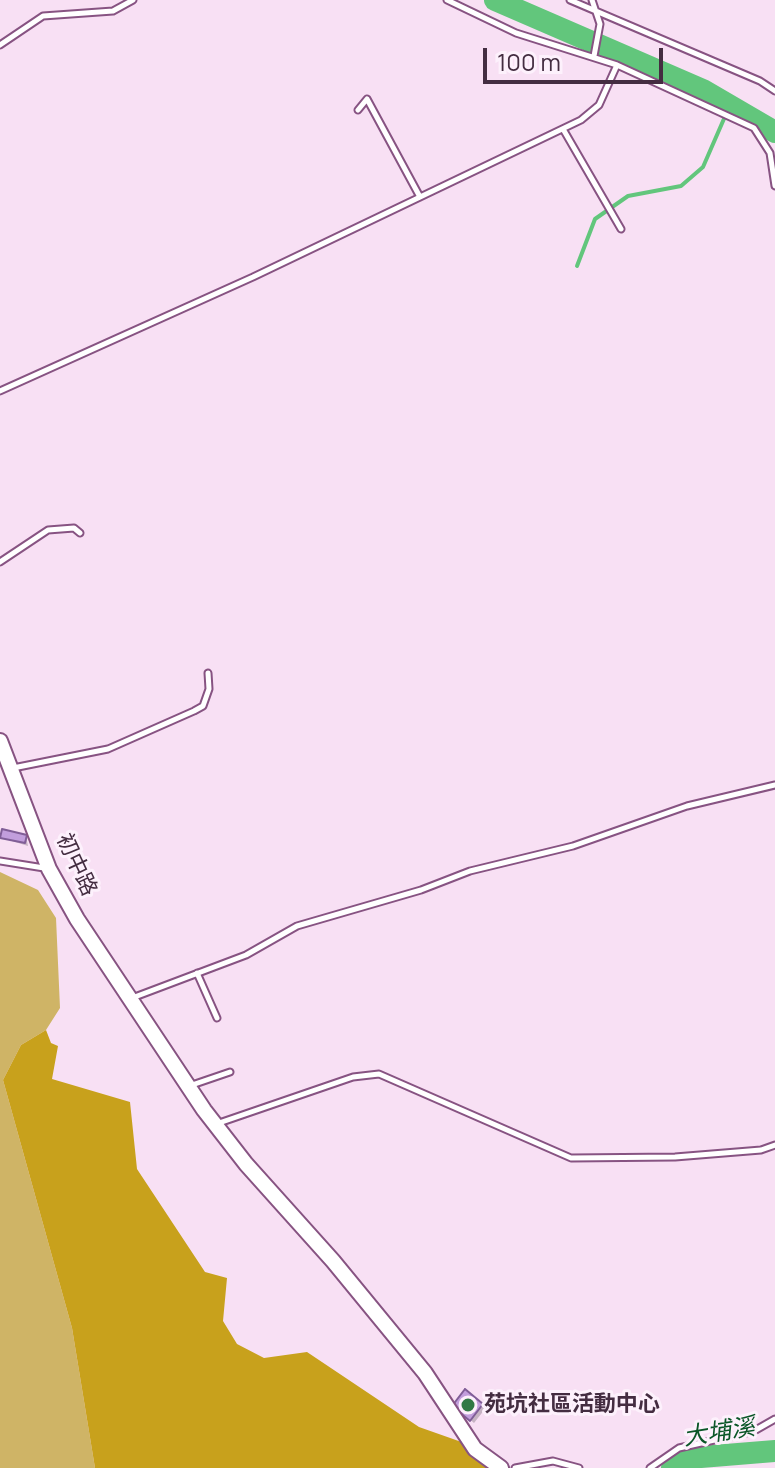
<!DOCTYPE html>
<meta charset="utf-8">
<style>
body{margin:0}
#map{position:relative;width:775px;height:1468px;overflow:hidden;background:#f8e0f4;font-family:Manrope,sans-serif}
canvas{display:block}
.scale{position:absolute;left:483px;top:48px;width:180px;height:36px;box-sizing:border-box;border:4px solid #442d41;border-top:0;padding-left:10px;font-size:24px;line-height:28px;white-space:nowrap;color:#442d41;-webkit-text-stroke:6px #fdf1fc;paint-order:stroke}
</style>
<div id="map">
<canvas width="775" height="1468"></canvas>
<div class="scale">100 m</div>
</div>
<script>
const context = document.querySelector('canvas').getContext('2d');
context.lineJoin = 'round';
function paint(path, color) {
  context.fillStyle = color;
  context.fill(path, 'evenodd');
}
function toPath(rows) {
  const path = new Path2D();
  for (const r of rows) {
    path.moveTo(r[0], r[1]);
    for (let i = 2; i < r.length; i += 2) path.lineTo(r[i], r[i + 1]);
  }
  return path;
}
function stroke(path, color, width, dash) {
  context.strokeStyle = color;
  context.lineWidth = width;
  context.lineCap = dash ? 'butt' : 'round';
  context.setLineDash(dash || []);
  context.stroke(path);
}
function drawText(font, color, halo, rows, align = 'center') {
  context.font = font + ' Manrope,"Noto Sans TC",sans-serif';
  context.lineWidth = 6;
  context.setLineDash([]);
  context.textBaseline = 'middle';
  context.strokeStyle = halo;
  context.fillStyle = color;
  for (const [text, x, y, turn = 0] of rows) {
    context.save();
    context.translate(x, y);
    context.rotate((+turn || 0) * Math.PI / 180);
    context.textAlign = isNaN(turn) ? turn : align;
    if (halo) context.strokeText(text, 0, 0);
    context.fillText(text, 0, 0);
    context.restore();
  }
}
const green = toPath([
 [0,872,38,890,56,918,60,1008,46,1030,21,1045,3,1080,72,1328,95,1468,0,1468]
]);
const forest = toPath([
 [46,1030,51,1043,58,1046,52,1079,130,1102,137,1169,205,1272,227,1278,223,1321,237,1344,264,1358,307,1352,419,1427,470,1445,487,1468,95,1468,72,1328,3,1080,21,1045]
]);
const shadow = toPath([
 [26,836,28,846,2,838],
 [465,1392,485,1409,474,1423,458,1409]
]);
const stream = toPath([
 [577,266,595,219,628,196,681,186,703,167,730,105]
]);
const river = toPath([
 [495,0,703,90,775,132],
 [672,1468,689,1458,775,1451]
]);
const building = toPath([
 [2,829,27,835,25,843,0,838,2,829],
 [465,1389,483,1404,470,1421,452,1406,465,1389]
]);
const service = toPath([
 [447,0,516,33,617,65,754,128,770,153,775,186],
 [570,0,760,81,775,91],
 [592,0,600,24,594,56],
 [0,45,43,16,113,11,133,0],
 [358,110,367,99,420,197],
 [563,129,621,229],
 [0,391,253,277,581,120,599,105,617,65],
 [0,562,48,530,74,528,80,533],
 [13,768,108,749,194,711,203,706,209,689,208,673],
 [0,861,44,868],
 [197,973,217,1018],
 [132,998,246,955,297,926,421,890,470,871,573,846,687,806,775,785],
 [189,1086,230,1072],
 [219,1123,353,1077,379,1074,571,1158,675,1157,761,1150,775,1145],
 [515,1468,553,1461,579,1468],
 [650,1468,679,1448,754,1431,775,1419]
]);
const tertiary = toPath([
 [0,741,49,869,77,919,204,1110,246,1164,333,1261,425,1373,475,1449,501,1468]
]);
const markers = [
 [468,1405,8,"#317945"]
];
const streetNames = [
 ["初中路",76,865,65]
];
const poiNames = [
 ["苑坑社區活動中心",484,1405]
];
const waterNames = [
 ["大埔溪",719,1433,-9]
];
paint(green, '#cfb466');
paint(forest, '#c8a11c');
paint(shadow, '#0003');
stroke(stream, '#62c67c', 4);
stroke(river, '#62c67c', 22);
paint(building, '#c29edc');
stroke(building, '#805e97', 2);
stroke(service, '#875382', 9);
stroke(tertiary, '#875382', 18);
stroke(service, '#fff', 5);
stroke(tertiary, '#fff', 14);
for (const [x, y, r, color] of markers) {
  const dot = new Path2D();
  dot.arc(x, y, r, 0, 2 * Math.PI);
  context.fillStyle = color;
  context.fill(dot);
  stroke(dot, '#fdf1fc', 3);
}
drawText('22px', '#442d41', '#fdf1fc', streetNames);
drawText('bold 22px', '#442d41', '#fdf1fc', poiNames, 'left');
drawText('italic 24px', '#0a5627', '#fdf1fc', waterNames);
</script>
